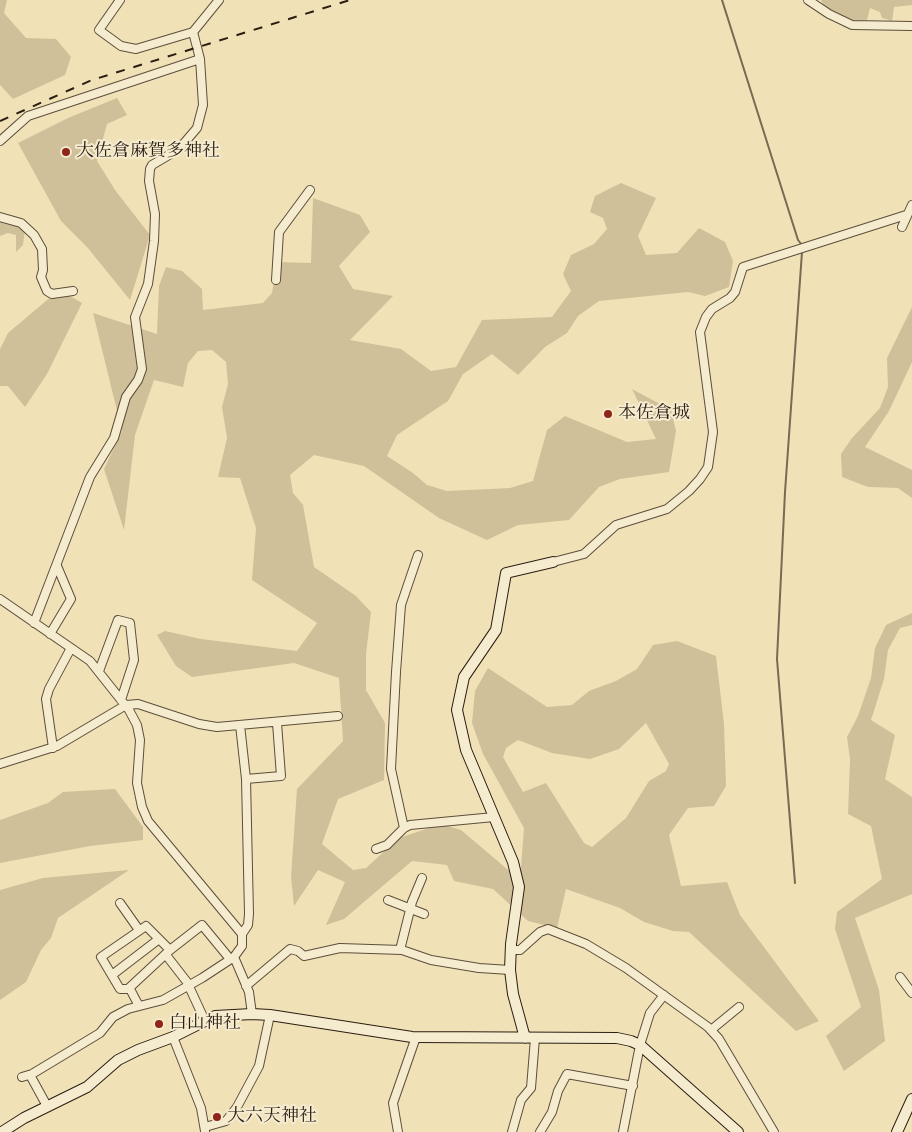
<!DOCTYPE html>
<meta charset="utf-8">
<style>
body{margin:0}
canvas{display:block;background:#f0e1b6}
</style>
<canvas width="912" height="1132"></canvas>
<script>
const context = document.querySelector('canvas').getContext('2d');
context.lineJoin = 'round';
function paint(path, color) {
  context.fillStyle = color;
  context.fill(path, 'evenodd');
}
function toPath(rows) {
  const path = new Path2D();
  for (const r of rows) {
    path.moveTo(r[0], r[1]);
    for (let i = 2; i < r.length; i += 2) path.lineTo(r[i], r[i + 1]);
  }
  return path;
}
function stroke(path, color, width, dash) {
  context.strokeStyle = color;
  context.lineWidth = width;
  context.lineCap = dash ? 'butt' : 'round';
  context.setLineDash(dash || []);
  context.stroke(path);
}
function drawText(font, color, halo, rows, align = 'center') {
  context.font = font + ' Cardo,"Noto Serif JP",serif';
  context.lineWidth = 4;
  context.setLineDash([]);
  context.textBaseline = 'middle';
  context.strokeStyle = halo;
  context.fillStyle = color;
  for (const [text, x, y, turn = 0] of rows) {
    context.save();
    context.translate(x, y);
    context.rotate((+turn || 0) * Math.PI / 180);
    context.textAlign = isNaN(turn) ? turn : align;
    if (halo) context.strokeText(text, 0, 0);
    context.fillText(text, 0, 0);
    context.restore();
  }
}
const green = toPath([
 [0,0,7,0,4,13,26,38,56,39,71,57,65,75,13,99,0,85],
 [821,0,912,0,912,5,894,7,892,21,882,18,880,12,870,8,867,20,857,21,849,20,825,8],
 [117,98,127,115,107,124,97,161,115,190,150,235,130,300,87,247,61,221,18,143,68,118],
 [621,183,656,198,638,236,646,255,677,253,699,228,725,242,733,261,729,287,705,296,688,292,599,301,578,316,567,333,545,347,518,375,492,354,463,374,448,401,397,435,387,456,413,473,427,485,447,491,510,488,533,481,547,430,565,416,627,442,656,439,632,389,671,410,676,431,669,472,620,479,599,487,569,520,518,525,487,540,439,518,364,466,314,455,290,475,293,493,303,505,314,567,356,596,371,612,366,654,366,690,385,723,384,780,338,799,322,844,353,870,366,868,399,838,441,824,461,830,520,880,524,828,483,754,472,723,475,691,488,668,547,707,572,705,589,691,616,681,637,669,653,645,677,641,716,656,724,724,726,786,714,806,688,808,669,835,681,886,727,882,740,915,819,1021,796,1031,689,932,673,931,644,922,620,908,566,889,557,928,528,921,493,889,454,881,447,865,412,861,344,919,326,925,345,882,318,870,294,906,291,877,297,789,343,741,339,678,294,663,192,677,176,666,157,635,165,631,201,639,297,651,317,623,252,580,256,528,240,478,218,477,227,438,222,407,228,384,226,362,212,350,198,351,188,363,183,387,154,380,135,435,124,530,104,469,122,431,93,313,157,334,159,286,166,267,182,271,202,289,203,310,263,303,272,293,277,262,311,263,313,198,360,215,370,232,339,266,353,289,393,296,350,340,401,349,431,371,456,367,482,320,552,317,571,291,563,274,571,255,594,244,607,229,603,218,590,212,595,196],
 [646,723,669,764,666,771,649,781,626,818,592,847,584,843,546,783,523,792,503,757,506,748,518,740,552,753,590,759,619,749],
 [0,218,21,224,25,230,23,245,16,252,16,235,8,233,0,236],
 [59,290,82,303,47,374,25,407,8,386,0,386,0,349,8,333],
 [912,307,912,362,889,411,865,447,912,470,912,498,898,488,868,487,842,477,841,454,852,438,880,408,888,387,887,358],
 [912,613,912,625,900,628,888,650,884,679,871,720,895,735,885,779,912,797,912,894,855,918,879,990,885,1041,844,1071,826,1036,861,1007,835,929,837,912,882,879,871,826,848,814,850,759,847,737,858,716,871,678,875,648,886,625],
 [115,789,143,827,143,840,90,846,0,863,0,820,48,803,63,792],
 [129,870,58,918,51,938,41,950,26,982,0,1000,0,890,43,878]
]);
const stream = toPath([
 [722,0,798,240,802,245],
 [795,883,777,659,785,492,802,252]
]);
const street = toPath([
 [120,0,99,30,121,46,136,49,193,32],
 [808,0,829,14,852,25,912,26],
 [0,141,28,116,200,59],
 [0,217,21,223,34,235,42,249,43,270,41,277,47,291,52,294,73,291],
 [902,227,912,205],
 [276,280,279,232,310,190],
 [553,562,584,554,616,525,667,509,689,491,700,479,708,467,713,432,700,332,706,317,712,309,730,298,735,292,743,267,906,215],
 [0,599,90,661,129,710,137,725,140,740,137,783,142,807,148,821,242,934,242,946,234,957,202,978,163,1000,128,1009,113,1017,100,1033,32,1074,22,1077],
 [34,623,90,477,114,438,126,397,138,380,142,369,135,317,148,284,154,241,155,214,149,181,150,169,152,165,179,149,197,128,203,105,200,59,193,32,219,0],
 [50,634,71,599,57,566],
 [99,671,118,620,130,623,134,660,121,700],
 [240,725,246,779,249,914,248,925,242,934],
 [53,748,46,699,49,689,71,648],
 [0,764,57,746,126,705,138,704,199,724,217,727,338,716],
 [246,779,281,776,277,723],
 [404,828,391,769,396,672,401,605,418,555],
 [376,849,387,845,404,828,410,825,494,817],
 [388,900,424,914],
 [120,903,139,930],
 [170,950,146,926,101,957,120,989,128,989,170,950,202,925,230,959],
 [400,950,412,902,422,878],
 [510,950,520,950,540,932,548,929,586,944,626,968,708,1027,719,1039,774,1132],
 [166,955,187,982,205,1021],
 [234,957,249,992,252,1014],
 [112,975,159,939],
 [900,977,912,993],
 [246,986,290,949,298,951,304,956,340,948,402,950,431,960,479,968,510,970],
 [130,989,139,1006],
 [711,1030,739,1007],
 [173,1037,201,1108,205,1131],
 [30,1075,47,1106],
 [205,1127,226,1121,237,1107,259,1066,270,1015],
 [398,1132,393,1103,416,1037],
 [512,1132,521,1100,531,1088,535,1038],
 [540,1132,552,1112,558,1091,567,1074,633,1086],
 [623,1132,640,1045,650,1013,664,995]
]);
const secondary = toPath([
 [525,1038,513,994,510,970,511,944,519,887,513,862,466,750,457,710,464,677,496,630,506,573,553,562],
 [2,1132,24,1118,87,1087,118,1060,138,1050,173,1037,215,1016,252,1014,270,1015,412,1037,617,1038,631,1041,640,1045,738,1132],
 [897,1132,912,1099]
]);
const rail = toPath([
 [0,121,92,80,350,0]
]);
const markers = [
 [66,152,5,"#8f2418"],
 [608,414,5,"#8f2418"],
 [159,1024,5,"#8f2418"],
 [217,1117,5,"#8f2418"]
];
const poiNames = [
 ["大佐倉麻賀多神社",76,152],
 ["本佐倉城",618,414],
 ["白山神社",169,1024],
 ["大六天神社",227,1117]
];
paint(green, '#cfc09a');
stroke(stream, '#796a53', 2);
stroke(street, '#5c4e3b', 10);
stroke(secondary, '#2b1d12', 12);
stroke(street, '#f5ecd0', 8);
stroke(secondary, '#f5ecd0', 10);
stroke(rail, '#2b1d12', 2, [9, 9]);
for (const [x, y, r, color] of markers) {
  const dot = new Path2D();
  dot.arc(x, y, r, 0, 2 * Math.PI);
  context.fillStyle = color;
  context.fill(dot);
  stroke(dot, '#f5ecd0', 2);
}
drawText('18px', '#2b1d12', '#f5ecd0', poiNames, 'left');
</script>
